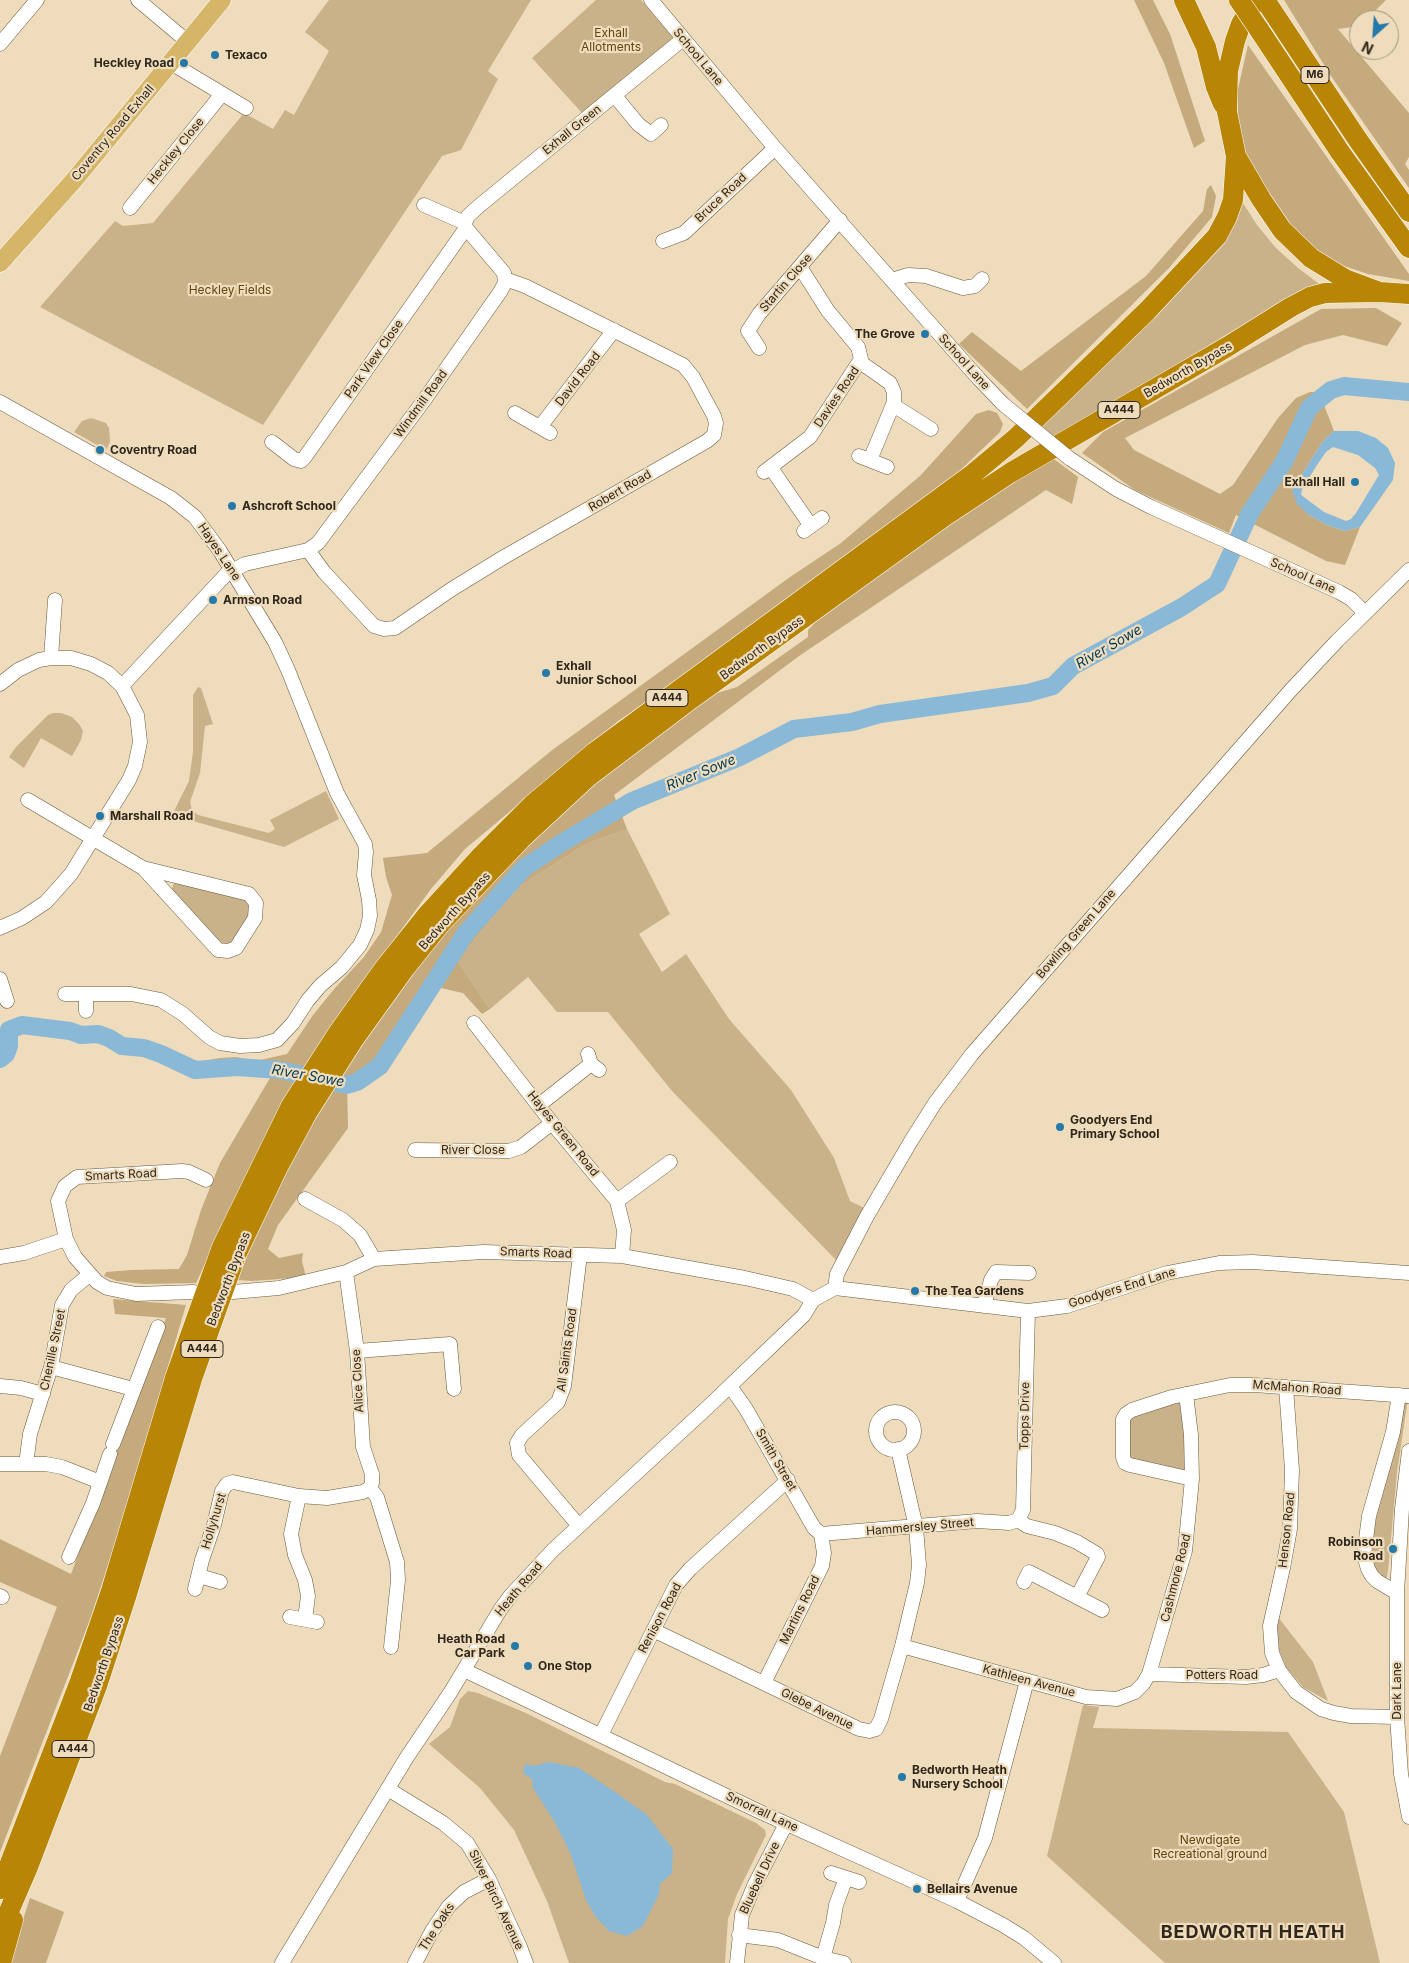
<!DOCTYPE html>
<style>
body{margin:0}
#map{position:relative;width:1409px;height:1963px;overflow:hidden;background:#efdcbc;font-family:Inter,sans-serif}
canvas{display:block}
.north{position:absolute;left:1349px;top:10px;width:50px;height:50px;box-sizing:border-box;background:#efdcbc;border:1px solid #a2947c;border-radius:50%;rotate:206deg;font-size:14px;font-weight:700;line-height:20px;text-align:center;color:#2f271b}
.north::after{content:'';display:block;margin:auto;width:18px;height:22px;background:#2579a9;clip-path:polygon(50% 0,100% 100%,50% 72%,0 100%)}
</style>
<div id="map">
<canvas width="1409" height="1963"></canvas>
<div class="north">N</div>
</div>
<script>
const context = document.querySelector('canvas').getContext('2d');
context.lineJoin = 'round';
function paint(path, color) {
  context.fillStyle = color;
  context.fill(path, 'evenodd');
}
function toPath(rows) {
  const path = new Path2D();
  for (const r of rows) {
    if (r.length === 3) {
      path.moveTo(r[0] + r[2], r[1]);
      path.arc(r[0], r[1], r[2], 0, 2 * Math.PI);
      continue;
    }
    path.moveTo(r[0], r[1]);
    for (let i = 2; i < r.length; i += 2) path.lineTo(r[i], r[i + 1]);
  }
  return path;
}
function stroke(path, color, width, dash) {
  context.strokeStyle = color;
  context.lineWidth = width;
  context.lineCap = dash ? 'butt' : 'round';
  context.setLineDash(dash || []);
  context.stroke(path);
}
function drawText(font, color, halo, rows, align = 'center') {
  context.font = font + ' Inter,sans-serif';
  context.lineWidth = 4.5;
  context.setLineDash([]);
  context.textBaseline = 'middle';
  context.strokeStyle = halo;
  context.fillStyle = color;
  for (const [text, x, y, turn = 0] of rows) {
    context.save();
    context.translate(x, y);
    context.rotate((+turn || 0) * Math.PI / 180);
    context.textAlign = isNaN(turn) ? turn : align;
    if (halo) context.strokeText(text, 0, 0);
    context.fillText(text, 0, 0);
    context.restore();
  }
}
const green = toPath([
 [329,0,531,0,488,71,498,79,461,150,442,156,263,425,40,307,115,221,123,226,153,223,244,113,273,129,285,110,294,115,329,51,305,32],
 [596,0,641,0,674,39,582,113,532,58],
 [1241,200,1257,225,1276,248,1298,268,1322,286,1293,297,1238,328,1053,437,1040,426],
 [91,418,106,423,109,428,110,442,106,450,74,432,82,421],
 [198,687,201,688,213,724,205,726,200,773,190,802,192,810,198,815,269,833,275,829,270,820,326,791,339,819,284,847,172,815,189,781,193,752,193,695],
 [53,713,61,713,72,717,79,724,83,731,81,740,72,756,41,738,24,768,9,757,16,747,48,715],
 [627,829,670,914,639,934,662,972,686,954,729,1019,791,1090,834,1158,850,1201,866,1209,836,1260,672,1091,608,1012,557,1012,528,977,490,1009,457,960,520,886,586,844],
 [174,883,246,898,253,907,237,940,224,946,171,891],
 [1403,1399,1408,1399,1397,1472,1388,1571,1386,1580,1372,1568,1370,1529],
 [1178,1401,1183,1405,1186,1470,1183,1472,1128,1458,1127,1419],
 [1278,1617,1313,1662,1328,1701,1303,1687,1286,1667,1279,1650,1276,1633],
 [468,1691,478,1693,526,1713,665,1782,675,1784,756,1823,765,1830,766,1835,737,1894,728,1919,725,1963,569,1963,547,1901,514,1830,480,1788,429,1744,450,1727,460,1699],
 [1083,1705,1099,1707,1093,1728,1288,1732,1344,1812,1380,1963,1165,1963,1047,1856]
]);
const forest = toPath([
 [1134,0,1153,0,1170,34,1205,141,1194,148,1164,63],
 [1284,0,1386,0,1366,20,1359,20,1359,26,1338,29,1409,113,1409,157,1405,164,1409,170,1409,188,1331,76],
 [1248,45,1409,274,1409,281,1368,274,1338,264,1312,248,1278,216,1243,149,1238,119,1238,89],
 [1211,185,1216,196,1212,217,1169,268,1027,409,959,344,972,332,1021,371,1146,276,1203,211,1207,189],
 [1376,308,1402,323,1387,346,1343,335,1305,345,1125,438,1134,450,1220,494,1233,485,1278,418,1296,398,1310,392,1319,392,1334,431,1323,441,1292,490,1309,515,1327,525,1344,531,1360,527,1345,565,1326,561,1236,515,1229,533,1135,490,1082,453,1103,432,1321,309],
 [989,410,997,413,1003,424,1000,432,948,482,731,642,617,722,465,849,431,889,327,1032,273,1120,196,1283,144,1284,117,1281,104,1276,106,1272,131,1270,179,1269,187,1255,201,1210,220,1163,270,1078,260,1073,241,1068,204,1075,198,1065,203,1061,220,1058,236,1057,256,1061,287,1054,313,1015,335,988,364,957,381,932,392,895,386,877,383,858,427,853,551,751,790,577,841,543,921,475,976,414],
 [1051,457,1078,477,1072,504,1046,490,799,656,614,795,627,829,586,844,520,886,457,960,490,1009,482,1014,463,993,432,986,380,1066,357,1082,347,1085,348,1128,278,1225,268,1249,279,1258,303,1253,302,1261,306,1277,252,1281,238,1280,263,1212,325,1098,378,1019,448,927,498,871,609,767,717,693,737,687,808,637,808,630,833,604,938,528],
 [113,1299,186,1305,124,1516,91,1617,0,1852,0,1756,57,1607,0,1582,0,1539,71,1574,166,1318,115,1314],
 [30,1898,64,1912,46,1963,9,1963]
]);
const water = toPath([
 [1334,431,1358,431,1376,438,1388,448,1395,463,1393,480,1360,527,1344,531,1327,525,1309,515,1297,504,1292,490,1323,441],
 [1333,447,1358,455,1375,468,1379,475,1356,513,1351,519,1346,521,1324,512,1301,495,1302,489,1317,465,1326,452],
 [549,1762,579,1768,615,1792,647,1815,673,1849,672,1873,660,1884,659,1894,643,1926,627,1936,609,1931,595,1916,586,1900,571,1855,556,1824,533,1788,532,1779,523,1773,525,1764,534,1766]
]);
const river = toPath([
 [0,1059,6,1054,9,1046,9,1030,22,1025,70,1031,81,1035,98,1034,109,1038,122,1046,144,1048,161,1054,195,1070,237,1067,280,1070,347,1085,357,1082,380,1066,466,933,524,868,560,844,632,801,740,757,794,729,852,722,880,714,1028,693,1053,686,1073,666,1182,607,1217,584,1250,513,1284,462,1309,408,1322,397,1331,390,1344,386,1409,392]
]);
const minor = toPath([
 [138,0,188,42],
 [651,0,775,148,979,379,1003,404],
 [0,44,37,0],
 [171,63,246,108],
 [615,96,638,124,651,134,661,125],
 [424,205,465,223],
 [130,208,222,94],
 [465,223,468,216,479,206,683,39],
 [663,241,684,233,775,148],
 [892,280,908,275,926,276,963,288,975,286,982,279],
 [759,348,748,331,759,314,840,220],
 [860,362,890,383,894,392,894,402,870,460],
 [0,402,171,498,195,517,220,551,275,642,288,670,337,793,365,844,366,852,364,875,369,900,370,916,367,930,360,945,342,967,320,986,308,1000,293,1023,277,1040,259,1045,240,1046,220,1043,209,1037,183,1014,161,1000,131,994,86,994],
 [893,405,931,429],
 [515,413,550,433],
 [540,427,614,330],
 [272,442,294,459,301,461,305,457,466,228],
 [859,456,887,467],
 [1069,458,1116,489,1151,507,1339,592,1351,599,1365,613],
 [771,468,811,526],
 [764,472,810,437,861,359,858,347,828,311,800,267],
 [804,531,822,518],
 [308,550,324,572,374,626,384,629,395,628,452,589,504,557,707,441,714,435,716,423,714,416,693,377,683,365,525,286,505,279],
 [232,571,245,564,308,550,318,543,425,399,500,292,505,283,504,273,466,228,465,223],
 [51,658,55,600],
 [0,684,18,670,39,660,51,658,71,658,91,664,108,673,122,686,137,715,140,742,135,766,129,780,71,874,46,902,22,918,0,928],
 [122,686,231,569],
 [28,800,143,868,218,950,228,951,236,948,255,918,256,903,249,894,143,868],
 [0,979,7,1001],
 [65,994,86,994,86,1011],
 [474,1023,552,1123,617,1201,624,1230,622,1256],
 [588,1054,591,1064,599,1070],
 [539,1105,591,1064],
 [415,1150,509,1151,521,1147,552,1123],
 [305,1199,343,1220,360,1235,374,1259],
 [617,1201,670,1162],
 [0,1257,24,1253,66,1239],
 [346,1272,357,1351,363,1447,372,1474,372,1483,370,1488,377,1497,397,1562,398,1580,391,1647],
 [835,1288,837,1274,867,1216,911,1141,935,1103,972,1054,1290,691,1337,641,1409,570],
 [835,1288,1028,1311,1067,1306,1167,1273,1219,1263,1253,1262,1409,1273],
 [194,1292,136,1294,107,1288,97,1282,75,1257,66,1239,58,1201,65,1186,77,1177,182,1171,189,1172,206,1180],
 [233,1292,279,1288,346,1272,374,1259,483,1252,622,1256,745,1278,793,1289,813,1300],
 [984,1306,991,1280,996,1272,1029,1273],
 [357,1351,450,1344,454,1389],
 [51,1367,133,1389],
 [0,1386,21,1388,43,1394],
 [730,1386,746,1409,814,1528,821,1534],
 [895,1431,19],
 [113,1444,158,1327],
 [1409,1451,1402,1509,1397,1593,1397,1717,1401,1774,1409,1817],
 [0,1464,46,1464,62,1467,100,1482],
 [26,1464,30,1434,51,1367,62,1305,71,1290,89,1275],
 [1192,1479,1130,1465,1125,1463,1123,1457,1123,1419,1126,1414,1132,1410,1172,1397,1230,1385,1254,1385,1409,1396],
 [299,1496,291,1534,295,1555,305,1580,308,1596,305,1619],
 [1018,1520,1023,1510,1028,1311],
 [1018,1520,1027,1526,1055,1533,1077,1542,1097,1554,1098,1557,1077,1597],
 [579,1526,519,1455,517,1443,522,1435,558,1402,564,1386,580,1255],
 [821,1534,977,1521,1009,1523,1018,1520],
 [69,1557,93,1503,110,1454],
 [199,1576,220,1582],
 [1024,1582,1029,1572,1102,1610],
 [195,1589,202,1560,214,1525,222,1491,227,1484,233,1482,299,1496,327,1498,363,1492,370,1488],
 [1397,1593,1377,1581,1372,1576,1368,1569,1364,1555,1369,1516,1393,1432,1399,1395],
 [0,1596,2,1597],
 [290,1617,317,1622],
 [653,1630,859,1729,869,1731,876,1729,881,1719,902,1646,917,1583,919,1565,916,1527,898,1449],
 [902,1646,1086,1697,1117,1699,1135,1692,1143,1684,1149,1674,1185,1551,1192,1479,1191,1435,1186,1394],
 [464,1670,756,1810,957,1901,1003,1925,1024,1938,1054,1963],
 [1279,1670,1272,1653,1270,1626,1283,1568,1290,1529,1292,1470,1286,1387],
 [1149,1674,1246,1677,1263,1675,1279,1670,1296,1692,1321,1709,1334,1713,1351,1716,1397,1717],
 [764,1683,822,1566,824,1553,821,1534],
 [601,1735,676,1585,690,1569,788,1480],
 [388,1789,443,1823,467,1843,489,1879,520,1947,526,1963],
 [831,1873,859,1882],
 [957,1901,985,1838,1027,1681],
 [739,1935,778,1940,823,1958,844,1963],
 [823,1958,833,1923,836,1905,846,1878],
 [282,1963,407,1757,450,1693,500,1610,511,1595,553,1550,710,1405,804,1315,813,1300,835,1288],
 [415,1963,432,1931,449,1906,464,1892,489,1879],
 [737,1963,742,1915,755,1884,786,1824]
]);
const major = toPath([
 [0,263,75,179,222,0]
]);
const highway = toPath([
 [1184,0,1206,47,1216,87,1223,104],
 [1256,0,1241,24,1235,41,1228,71,1227,112,1236,156,1261,199,1282,230,1311,258,1345,279,1380,292,1409,294],
 [1265,0,1358,140,1409,212],
 [1258,28,1340,152,1409,248],
 [0,1889,80,1681,111,1591,175,1378,222,1247,291,1106,340,1030,383,970,427,915,481,856,532,805,595,752,974,473,1016,438,1147,311,1217,236,1227,217,1233,200,1236,156],
 [0,1932,28,1867,97,1686,126,1597,192,1379,236,1255,278,1167,307,1113,354,1039,405,968,441,923,521,839,589,776,687,702,945,516,1010,473,1227,347,1291,307,1310,297,1325,293,1380,292],
 [1,1963,13,1920]
]);
const minorBridge = toPath([
 [1003,404,1069,458]
]);
const highwayBridge = toPath([
 [1239,0,1258,28]
]);
const markers = [
 [215,55,5,"#2579a9"],
 [184,63,5,"#2579a9"],
 [925,334,5,"#2579a9"],
 [100,450,5,"#2579a9"],
 [1355,482,5,"#2579a9"],
 [232,506,5,"#2579a9"],
 [213,600,5,"#2579a9"],
 [546,673,5,"#2579a9"],
 [100,816,5,"#2579a9"],
 [1060,1127,5,"#2579a9"],
 [915,1291,5,"#2579a9"],
 [1393,1549,5,"#2579a9"],
 [515,1646,5,"#2579a9"],
 [528,1666,5,"#2579a9"],
 [902,1777,5,"#2579a9"],
 [917,1889,5,"#2579a9"]
];
const shields = [
 [1315,75,28],
 [1119,410,42],
 [667,698,42],
 [202,1349,42],
 [73,1749,42]
];
const shieldNames = [
 ["M6",1315,75],
 ["A444",1119,410],
 ["A444",667,698],
 ["A444",202,1349],
 ["A444",73,1749]
];
const parkNames = [
 ["Exhall",611,33],
 ["Allotments",611,47],
 ["Heckley Fields",230,290],
 ["Newdigate",1210,1840],
 ["Recreational ground",1210,1854]
];
const poiNames = [
 ["Texaco",225,55],
 ["Heckley Road",174,63,"right"],
 ["The Grove",915,334,"right"],
 ["Coventry Road",110,450],
 ["Exhall Hall",1345,482,"right"],
 ["Ashcroft School",242,506],
 ["Armson Road",223,600],
 ["Exhall",556,666],
 ["Junior School",556,680],
 ["Marshall Road",110,816],
 ["Goodyers End",1070,1120],
 ["Primary School",1070,1134],
 ["The Tea Gardens",925,1291],
 ["Robinson",1383,1542,"right"],
 ["Road",1383,1556,"right"],
 ["Heath Road",505,1639,"right"],
 ["Car Park",505,1653,"right"],
 ["One Stop",538,1666],
 ["Bedworth Heath",912,1770],
 ["Nursery School",912,1784],
 ["Bellairs Avenue",927,1889]
];
const streetNames = [
 ["School Lane",698,57,50],
 ["Exhall Green",572,130,-39],
 ["Coventry Road Exhall",113,133,-50],
 ["Heckley Close",176,151,-51],
 ["Bruce Road",721,198,-43],
 ["Startin Close",786,283,-49],
 ["Park View Close",374,359,-55],
 ["School Lane",964,362,48],
 ["Bedworth Bypass",1188,370,-30],
 ["David Road",578,379,-52],
 ["Davies Road",837,397,-56],
 ["Windmill Road",421,404,-54],
 ["Robert Road",620,491,-30],
 ["Hayes Lane",219,552,56],
 ["School Lane",1303,576,24],
 ["Bedworth Bypass",762,648,-36],
 ["Bedworth Bypass",455,911,-48],
 ["Bowling Green Lane",1076,934,-49],
 ["Hayes Green Road",563,1134,51],
 ["River Close",473,1150],
 ["Smarts Road",121,1175,-3],
 ["Smarts Road",536,1253,2],
 ["Bedworth Bypass",229,1279,-69],
 ["Goodyers End Lane",1122,1288,-17],
 ["Chenille Street",53,1350,-78],
 ["All Saints Road",567,1350,-82],
 ["Alice Close",358,1381,-93],
 ["McMahon Road",1297,1388,4],
 ["Topps Drive",1025,1416,-89],
 ["Smith Street",776,1460,60],
 ["Hollyhurst",214,1521,-73],
 ["Hammersley Street",920,1527,-5],
 ["Henson Road",1287,1530,-84],
 ["Cashmore Road",1176,1578,-76],
 ["Heath Road",519,1589,-50],
 ["Martins Road",800,1610,-64],
 ["Renison Road",660,1618,-62],
 ["Bedworth Bypass",104,1664,-71],
 ["Potters Road",1222,1675],
 ["Kathleen Avenue",1029,1681,15],
 ["Dark Lane",1397,1691,-90],
 ["Glebe Avenue",817,1709,26],
 ["Smorrall Lane",762,1812,25],
 ["Bluebell Drive",760,1878,-65],
 ["Silver Birch Avenue",496,1900,64],
 ["The Oaks",437,1927,-57]
];
const waterNames = [
 ["River Sowe",1109,647,-30],
 ["River Sowe",701,773,-22],
 ["River Sowe",308,1076,10]
];
const districtNames = [
 ["BEDWORTH HEATH",1253,1933]
];
paint(green, '#c9b189');
paint(forest, '#c4aa7d');
paint(water, '#8ab8d7');
stroke(river, '#8ab8d7', 18);
stroke(minor, '#68583b', 15);
stroke(major, '#fff', 19);
stroke(highway, '#fff', 21);
stroke(minor, '#fff', 14);
stroke(major, '#d5b669', 18);
stroke(highway, '#b98505', 20);
stroke(minorBridge, '#68583b', 15, []);
stroke(highwayBridge, '#fff', 21, []);
stroke(minorBridge, '#fff', 14);
stroke(highwayBridge, '#b98505', 20);
for (const [x, y, r, color] of markers) {
  const dot = new Path2D();
  dot.arc(x, y, r, 0, 2 * Math.PI);
  context.fillStyle = color;
  context.fill(dot);
  stroke(dot, '#efdcbc', 2);
}
for (const [x, y, w] of shields) {
  const box = new Path2D();
  box.roundRect(x - w / 2, y - 8.5, w, 17, 4);
  context.fillStyle = '#efdcbc';
  context.fill(box);
  stroke(box, '#2f271b', 1);
}
drawText('bold 11px', '#2f271b', null, shieldNames);
drawText('12px', '#61460f', '#efdcbc', parkNames);
drawText('bold 12px', '#2f271b', '#efdcbc', poiNames, 'left');
drawText('12px', '#2f271b', '#efdcbc', streetNames);
drawText('italic 14px', '#003b5a', '#efdcbc', waterNames);
context.letterSpacing = '1px';
drawText('bold 18px', '#2f271b', '#efdcbc', districtNames);
context.letterSpacing = '0px';
</script>
